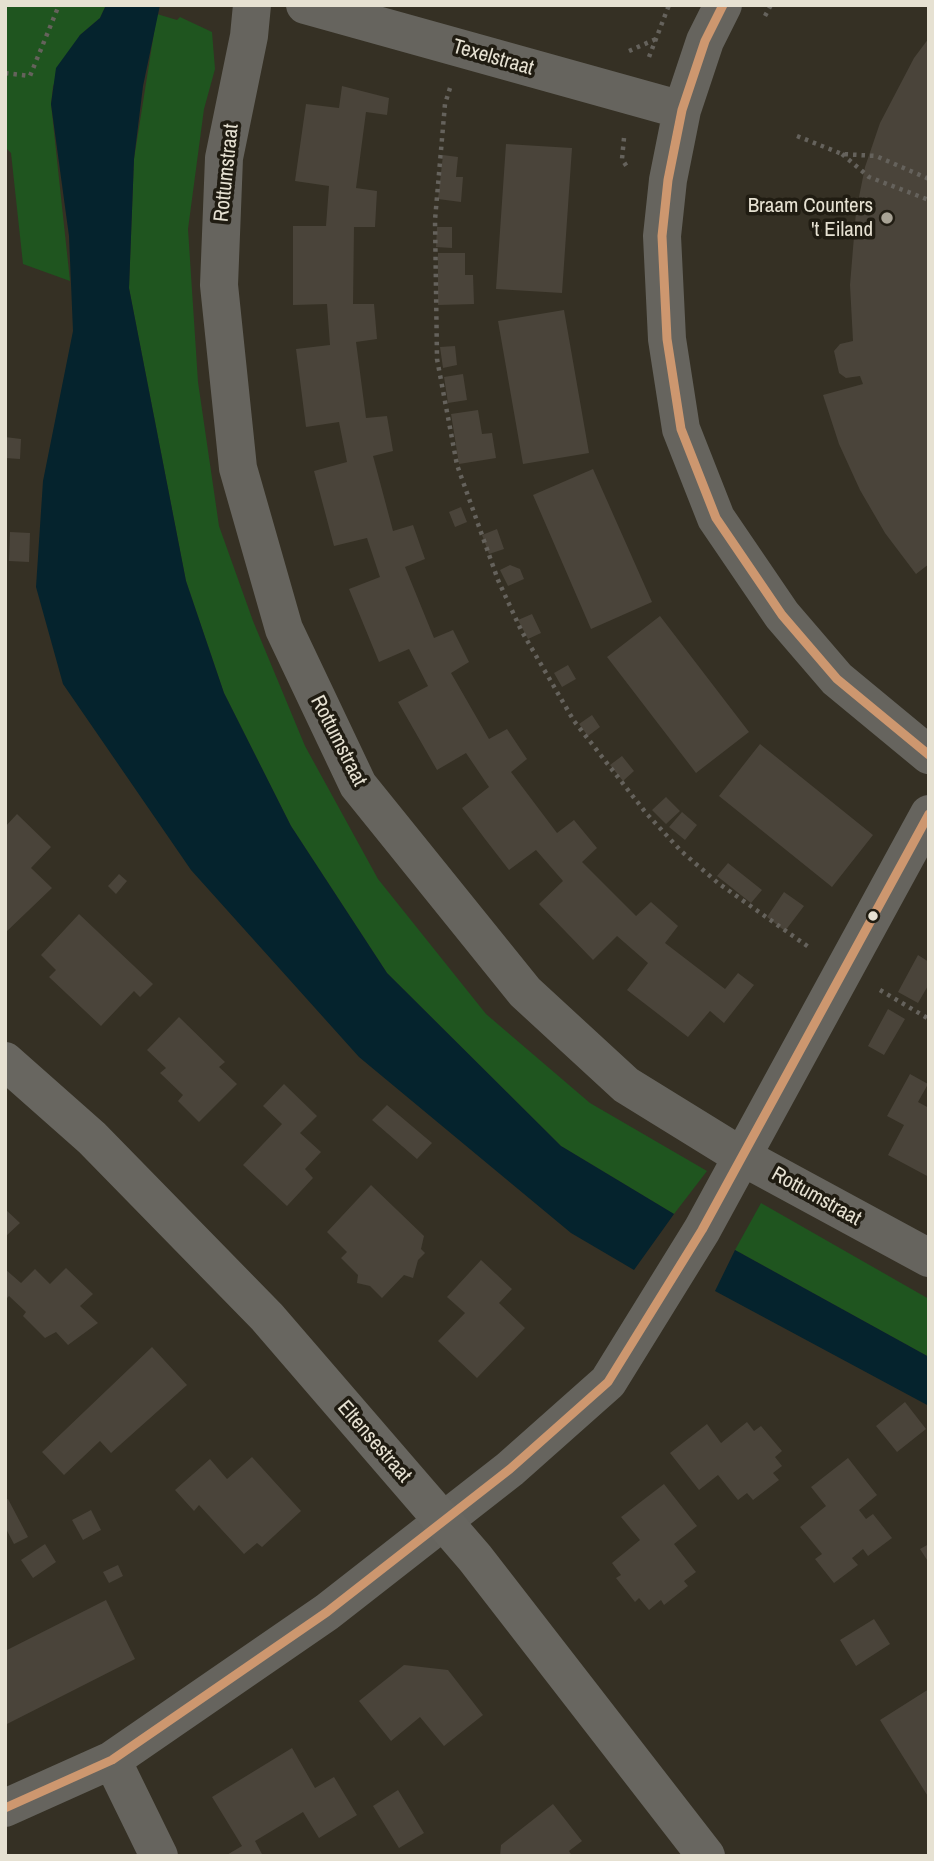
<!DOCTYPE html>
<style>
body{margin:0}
#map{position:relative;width:934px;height:1861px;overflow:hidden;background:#353024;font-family:"Archivo Narrow",sans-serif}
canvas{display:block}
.frame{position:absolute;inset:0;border:7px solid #e6e1d2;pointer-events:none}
</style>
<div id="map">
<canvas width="934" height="1861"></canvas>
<div class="frame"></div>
</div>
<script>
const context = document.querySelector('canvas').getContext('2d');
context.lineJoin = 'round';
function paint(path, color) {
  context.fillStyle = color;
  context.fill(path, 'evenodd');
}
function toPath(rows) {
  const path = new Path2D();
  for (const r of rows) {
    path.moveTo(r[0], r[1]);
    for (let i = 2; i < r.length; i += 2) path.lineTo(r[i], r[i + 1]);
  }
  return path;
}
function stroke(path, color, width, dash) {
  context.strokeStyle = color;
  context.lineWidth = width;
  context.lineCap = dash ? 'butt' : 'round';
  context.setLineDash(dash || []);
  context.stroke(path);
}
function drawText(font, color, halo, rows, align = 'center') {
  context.font = font + ' "Archivo Narrow",sans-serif';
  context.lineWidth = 7;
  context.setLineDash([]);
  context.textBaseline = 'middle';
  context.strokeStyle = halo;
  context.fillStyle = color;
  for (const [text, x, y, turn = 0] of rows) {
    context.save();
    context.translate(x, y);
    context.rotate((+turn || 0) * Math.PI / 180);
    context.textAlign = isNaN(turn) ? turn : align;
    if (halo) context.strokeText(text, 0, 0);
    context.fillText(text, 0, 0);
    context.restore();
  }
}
const green = toPath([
 [5,5,106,5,100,18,80,35,53,86,51,104,70,281,23,264,11,153,5,147],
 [157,14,177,20,180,17,212,32,215,69,204,109,188,229,198,382,219,526,253,621,305,746,378,879,486,1014,590,1103,707,1171,674,1214,561,1146,387,973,291,826,224,693,186,581,129,288,134,159],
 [761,1203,929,1299,929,1357,735,1250]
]);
const water = toPath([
 [106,5,160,5,143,86,134,159,129,288,186,581,224,693,291,826,387,973,561,1146,674,1214,634,1270,571,1233,359,1057,191,870,63,684,36,587,43,481,73,331,69,236,51,104,56,68,80,35,100,18],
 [735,1250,929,1357,929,1406,715,1291]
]);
const building = toPath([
 [929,38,929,564,916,574,885,533,860,490,839,444,823,395,863,384,860,376,846,378,839,373,834,351,840,344,853,341,850,285,856,212,865,167,880,123,914,58],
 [342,86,389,98,387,115,366,112,356,188,377,191,375,227,354,227,353,304,374,304,377,339,356,342,366,418,387,416,393,451,373,456,393,531,413,525,425,559,405,567,434,638,453,630,469,662,451,673,489,739,507,729,527,759,511,772,557,833,574,820,597,848,582,862,636,916,651,902,678,926,665,943,725,989,738,973,754,985,724,1023,710,1011,688,1037,627,990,648,963,617,936,593,960,539,904,563,881,536,850,509,870,485,839,462,808,489,787,466,753,437,770,398,702,428,686,409,649,379,662,349,589,380,577,367,538,334,546,314,471,347,462,339,422,306,427,296,349,330,345,327,304,293,305,293,226,326,226,329,186,295,181,306,104,339,108],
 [506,144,572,148,562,293,496,289],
 [443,155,458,157,456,177,463,177,461,202,438,199],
 [437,227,452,227,452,248,436,247],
 [438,253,465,253,465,275,473,275,474,304,438,305],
 [564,310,589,453,523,464,498,321],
 [455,346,457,365,443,368,440,347],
 [463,374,467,400,448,403,444,377],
 [478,410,482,434,492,433,496,458,459,464,451,414],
 [5,437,21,439,20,459,5,458],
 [593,469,652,602,591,629,533,495],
 [461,507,467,522,455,527,449,512],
 [497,529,504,549,489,554,482,535],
 [10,532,30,533,29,562,9,561],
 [510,565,520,569,524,579,508,586,500,570],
 [532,614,541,633,528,639,518,620],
 [660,616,749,732,696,773,607,657],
 [568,665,576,679,562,687,554,673],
 [592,715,600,727,588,736,579,724],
 [760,744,873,835,832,887,719,796],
 [622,756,634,771,623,781,610,765],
 [666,797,680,811,666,824,652,810],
 [682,812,697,825,685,840,669,827],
 [17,814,51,847,31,868,52,888,5,933,5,827],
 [728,863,762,890,751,903,717,876],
 [119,874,127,881,116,894,108,886],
 [784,892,804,906,785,931,767,917],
 [79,914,153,984,140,997,134,991,101,1026,49,977,56,970,41,955],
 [918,955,929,962,929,984,918,1003,898,992],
 [888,1009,905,1019,884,1055,868,1046],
 [179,1017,225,1062,219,1067,237,1084,199,1122,178,1101,183,1095,160,1073,166,1068,147,1050],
 [910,1074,928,1084,918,1102,929,1108,929,1177,888,1155,904,1125,887,1116],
 [284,1084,317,1116,300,1133,321,1152,305,1169,313,1178,287,1206,243,1165,282,1124,263,1106],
 [387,1105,432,1143,417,1159,372,1120],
 [371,1185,424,1236,421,1249,425,1253,418,1260,413,1278,404,1275,382,1298,370,1286,357,1283,358,1275,341,1258,347,1252,327,1232],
 [5,1209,20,1223,5,1237],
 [481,1260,512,1289,499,1303,525,1328,477,1378,438,1341,465,1313,447,1297],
 [66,1268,93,1294,80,1306,98,1323,68,1345,56,1332,45,1338,23,1316,26,1312,9,1296,5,1300,5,1269,21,1283,35,1269,50,1284],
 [152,1347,187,1385,111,1453,100,1441,64,1475,42,1452],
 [905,1402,926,1429,897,1452,876,1426],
 [747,1422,754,1431,761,1426,782,1451,775,1457,782,1466,773,1473,779,1480,753,1500,747,1493,738,1500,718,1475,699,1490,670,1453,707,1424,721,1443],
 [252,1457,301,1511,262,1547,257,1543,244,1554,199,1505,194,1511,175,1490,210,1459,227,1479],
 [848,1458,877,1495,859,1510,866,1519,873,1514,892,1538,868,1556,863,1549,852,1558,858,1565,834,1583,815,1559,822,1554,800,1527,826,1506,811,1487],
 [664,1484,697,1526,674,1544,696,1572,684,1581,688,1586,664,1605,661,1600,649,1610,639,1598,635,1602,616,1578,621,1575,612,1563,640,1540,621,1517],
 [8,1499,28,1537,14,1544,5,1527,5,1500],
 [91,1510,101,1530,83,1540,72,1520],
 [45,1544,56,1562,33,1578,21,1560],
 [929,1544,929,1563,920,1549],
 [118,1565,123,1576,109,1583,103,1572],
 [106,1600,135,1659,5,1725,5,1651],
 [874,1619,890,1644,856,1666,840,1640],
 [404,1665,448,1670,483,1715,444,1746,420,1717,391,1741,359,1701],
 [929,1689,929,1798,880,1720],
 [292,1748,315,1788,334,1777,357,1815,319,1838,303,1812,255,1841,263,1856,225,1856,242,1846,212,1797],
 [398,1790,424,1833,399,1848,373,1806],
 [553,1804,582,1841,569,1851,572,1856,500,1856,501,1845]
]);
const path = toPath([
 [765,16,771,5],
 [629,51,656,39],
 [649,57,669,5],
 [5,73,30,76,59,5],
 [450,88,445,104,435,220,437,359,457,465,498,580,521,630,574,721,646,813,681,851,718,883,810,948],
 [797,136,842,154,876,156,929,179],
 [624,138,622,159,627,167],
 [842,154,869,177,929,200],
 [880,990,929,1019]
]);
const street = toPath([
 [252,5,249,36,224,158,219,285,238,468,284,629,358,785,525,992,626,1085,741,1156,929,1258],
 [305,5,682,110],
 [723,5,705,41,682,110,668,180,662,236,667,339,681,429,716,518,782,615,837,679,929,755],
 [112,1760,159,1856],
 [5,1808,112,1760,327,1612,510,1469,608,1382,702,1230,929,814]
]);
const secondary = toPath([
 [5,1061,92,1138,267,1317,475,1558,706,1856]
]);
const bus1 = toPath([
 [723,5,705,41,682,110,668,180,662,236,667,339,681,429,716,518,782,615,837,679,929,755],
 [5,1808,112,1760,327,1612,510,1469,608,1382,702,1230,929,814]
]);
const markers = [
 [887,218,7,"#a8a395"],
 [873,916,6,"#e6e1d2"]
];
const streetNames = [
 ["Texelstraat",493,58,16],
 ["Rottumstraat",227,173,-84],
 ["Rottumstraat",338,741,63],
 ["Rottumstraat",816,1197,29],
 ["Eltensestraat",374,1442,49]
];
const poiNames = [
 ["Braam Counters",873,206],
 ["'t Eiland",873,230]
];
paint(green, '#1f551f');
paint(water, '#05232d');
paint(building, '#4a443a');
stroke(path, '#65625c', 4.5, [3.5, 5]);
stroke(street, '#66645e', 38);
stroke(secondary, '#686660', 38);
stroke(bus1, '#cd976f', 9);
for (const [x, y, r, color] of markers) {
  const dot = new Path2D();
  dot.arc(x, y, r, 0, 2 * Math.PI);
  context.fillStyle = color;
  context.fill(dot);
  stroke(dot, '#201c12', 2.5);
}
drawText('21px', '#e6e1d2', '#201c12', streetNames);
drawText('21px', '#e6e1d2', '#201c12', poiNames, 'right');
</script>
